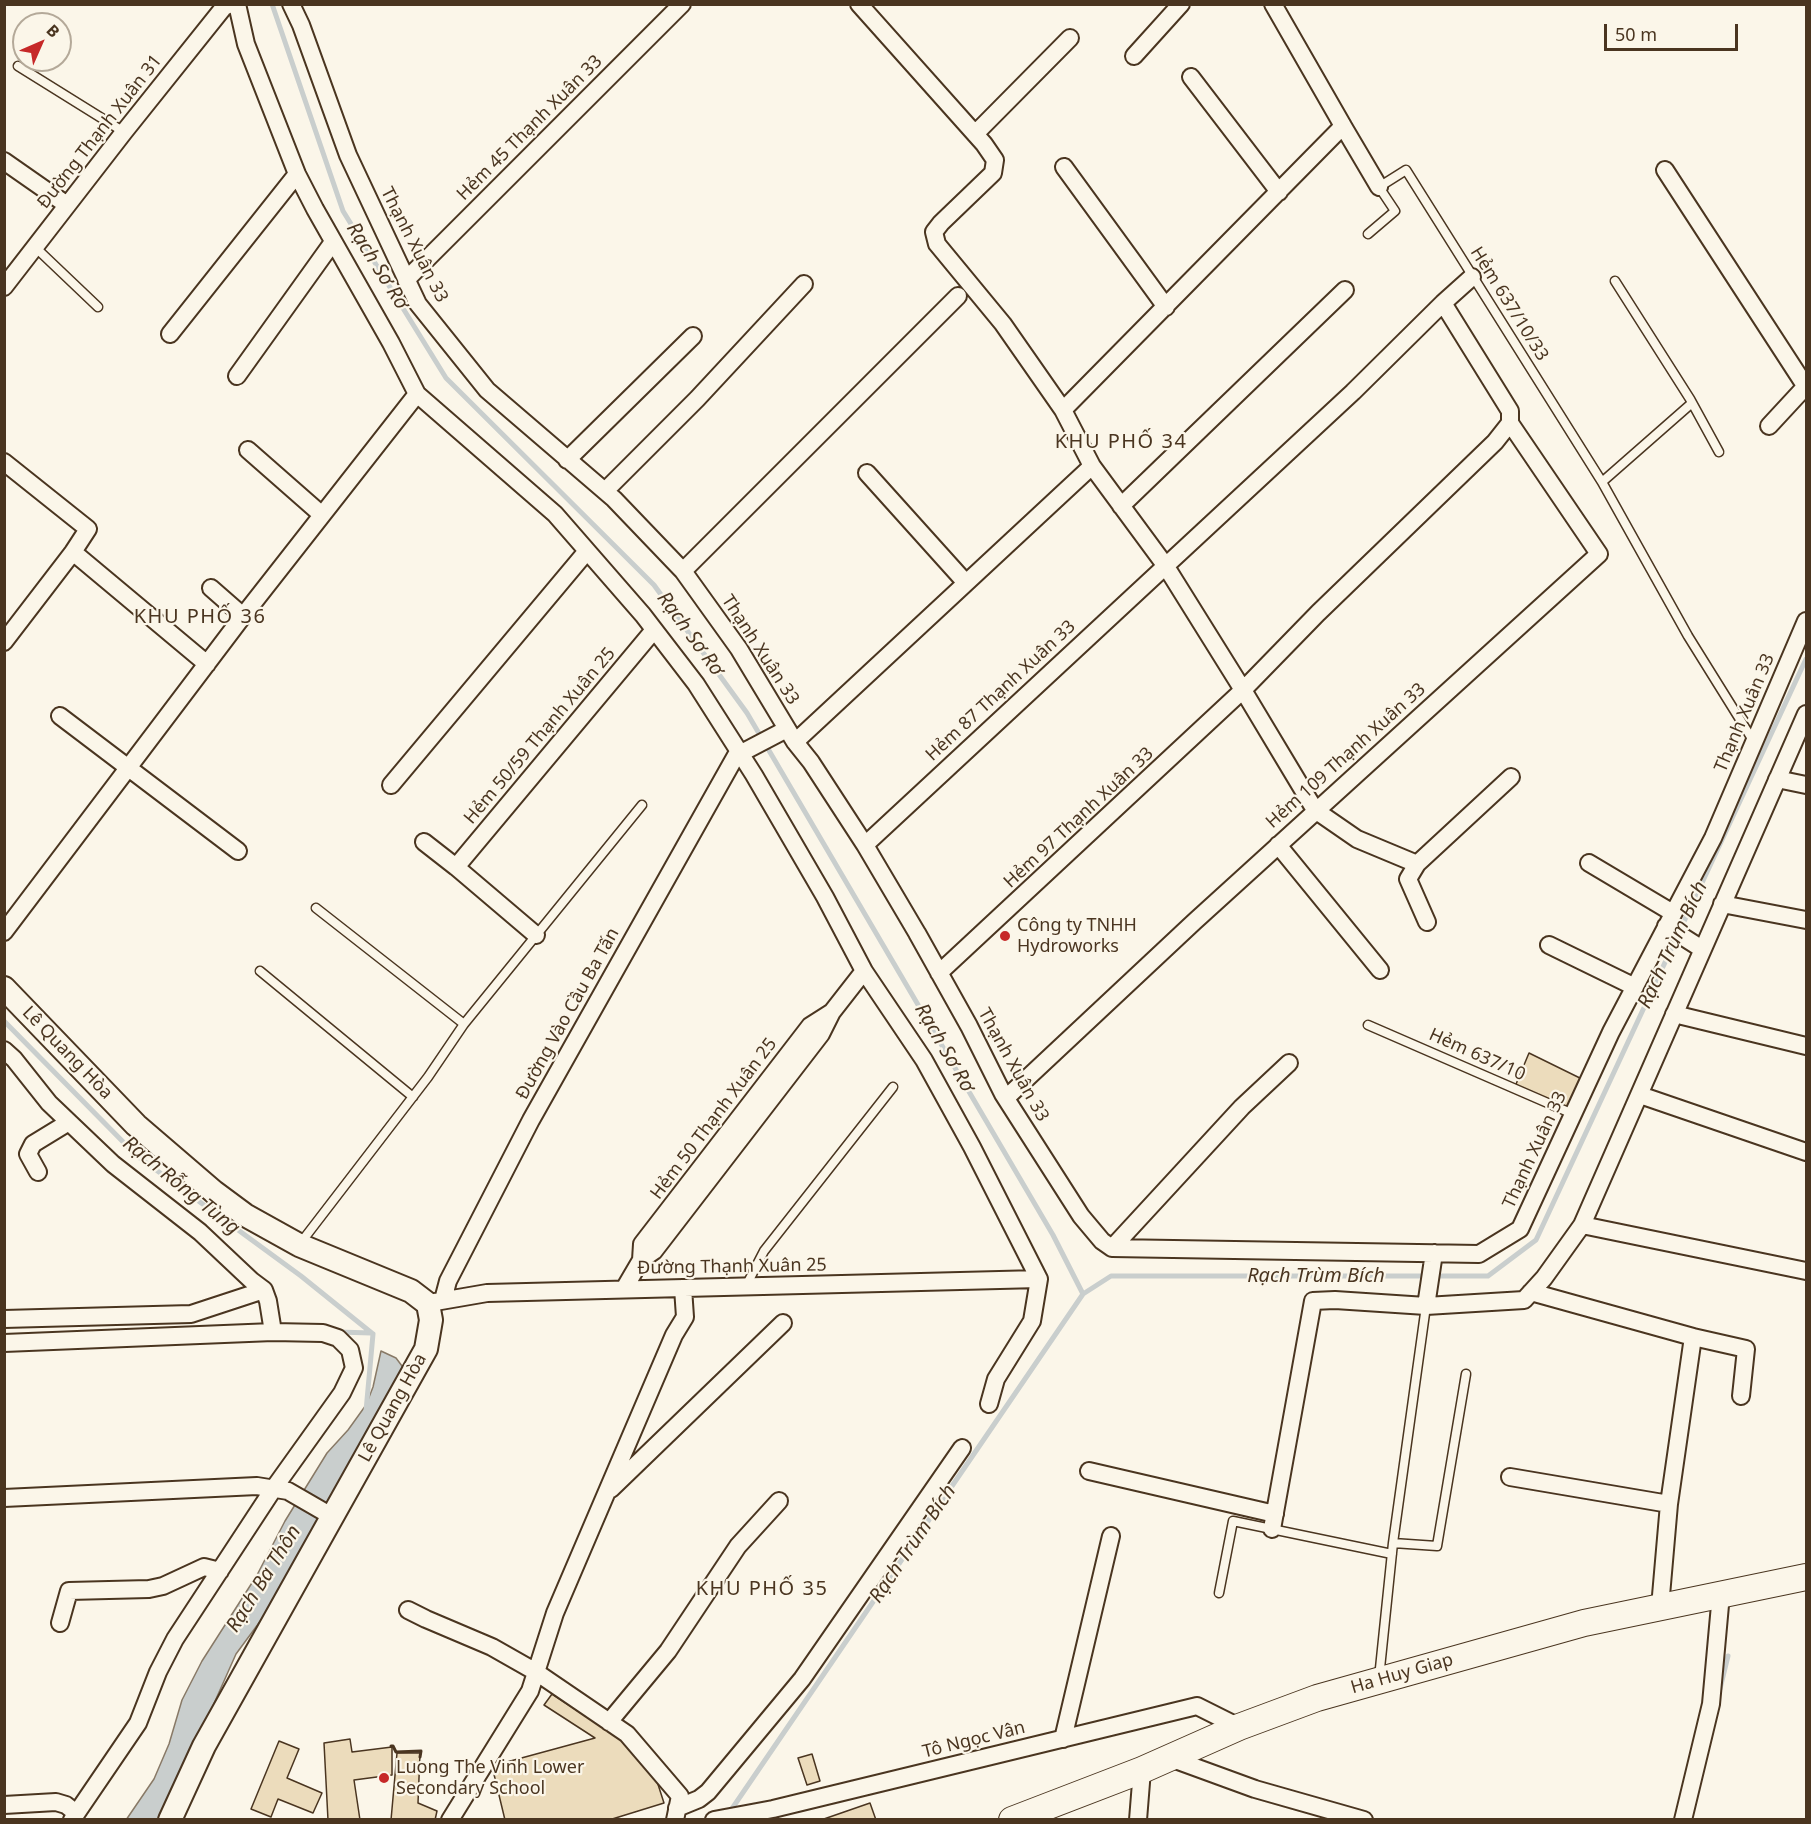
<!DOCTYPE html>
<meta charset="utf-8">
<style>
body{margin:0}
#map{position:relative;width:1811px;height:1824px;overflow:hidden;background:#fbf6e9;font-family:"Noto Sans",sans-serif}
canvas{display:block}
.frame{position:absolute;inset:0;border:6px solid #4a3520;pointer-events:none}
.north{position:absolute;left:12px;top:12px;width:60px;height:60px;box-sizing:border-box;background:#fbf6e9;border:2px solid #b4a999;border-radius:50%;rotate:45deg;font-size:16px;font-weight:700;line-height:24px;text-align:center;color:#4a3520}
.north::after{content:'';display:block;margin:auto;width:21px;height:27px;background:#c62828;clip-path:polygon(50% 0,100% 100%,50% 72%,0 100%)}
.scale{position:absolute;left:1604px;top:24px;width:134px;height:27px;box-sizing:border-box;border:3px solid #4a3520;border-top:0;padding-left:8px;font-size:18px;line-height:21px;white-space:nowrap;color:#4a3520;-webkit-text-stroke:4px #fbf6e9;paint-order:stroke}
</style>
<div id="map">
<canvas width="1811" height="1824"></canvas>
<div class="frame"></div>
<div class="north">B</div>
<div class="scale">50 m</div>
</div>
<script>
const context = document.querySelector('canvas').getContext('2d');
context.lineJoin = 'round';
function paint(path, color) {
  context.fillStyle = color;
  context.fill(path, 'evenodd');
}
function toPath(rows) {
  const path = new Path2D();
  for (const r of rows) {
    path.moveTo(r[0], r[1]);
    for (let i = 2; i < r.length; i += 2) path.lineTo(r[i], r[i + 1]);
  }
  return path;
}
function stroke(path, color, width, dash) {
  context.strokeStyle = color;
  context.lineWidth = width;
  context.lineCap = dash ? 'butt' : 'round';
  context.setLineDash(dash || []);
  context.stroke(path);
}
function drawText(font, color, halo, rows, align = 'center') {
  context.font = font + ' "Noto Sans",sans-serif';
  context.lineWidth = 4.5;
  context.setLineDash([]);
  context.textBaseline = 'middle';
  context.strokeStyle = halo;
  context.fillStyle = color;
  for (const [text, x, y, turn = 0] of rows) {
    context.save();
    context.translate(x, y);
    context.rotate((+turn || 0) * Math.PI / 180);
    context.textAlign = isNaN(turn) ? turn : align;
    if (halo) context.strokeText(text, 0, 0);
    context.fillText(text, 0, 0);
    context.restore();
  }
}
const water = toPath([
 [381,1351,396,1358,402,1366,399,1384,284,1589,236,1654,180,1780,158,1819,126,1820,154,1779,169,1744,182,1700,202,1661,257,1575,285,1521,327,1453,348,1430,366,1405,373,1387,381,1351]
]);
const stream = toPath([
 [272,4,343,211,446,378,654,585,747,713,1053,1235,1083,1294],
 [4,1021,137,1156,301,1276,373,1334],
 [338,1332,371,1333],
 [366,1411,373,1334],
 [1720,1689,1728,1656],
 [729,1813,1083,1294,1111,1276,1488,1276,1536,1240,1806,659]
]);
const building = toPath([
 [1529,1053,1588,1082,1573,1114,1514,1089,1529,1053],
 [552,1694,621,1739,654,1772,664,1803,609,1820,505,1820,492,1766,595,1738,544,1705,552,1694],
 [350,1739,352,1752,392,1747,392,1775,354,1780,360,1820,328,1820,324,1743,350,1739],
 [279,1741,299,1749,287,1778,322,1793,313,1813,278,1799,271,1817,251,1809,279,1741],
 [397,1753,420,1753,418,1803,437,1811,435,1820,391,1820,397,1753],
 [812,1754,820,1781,807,1785,798,1758,812,1754],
 [870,1803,876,1820,821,1820,870,1803]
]);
const lane = toPath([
 [18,66,124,132],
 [1368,234,1395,211,1379,187,1406,170,1602,482,1688,636,1754,742],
 [35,247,98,307],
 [1615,281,1690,399,1719,452],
 [1602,482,1692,403],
 [316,908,464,1024],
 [260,971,413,1097],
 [1368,1025,1573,1114],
 [299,1245,428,1077,464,1024,642,805],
 [746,1286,764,1251,893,1087],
 [1393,1543,1437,1546,1466,1374],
 [1219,1593,1233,1521,1392,1554],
 [1379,1678,1393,1543,1426,1306]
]);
const street = toPath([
 [237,4,246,44,297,174,315,209,391,343,417,394,555,514,643,615,696,684,754,775,825,897,864,971,924,1060,972,1147,1039,1279,1032,1321,996,1379,989,1404],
 [291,4,301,25,348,155,418,304,487,390,614,499,683,571,739,649,795,742,811,762,865,845,917,933,969,1026,1003,1094,1081,1216,1102,1241,1112,1248,1479,1254,1520,1229,1611,1032,1713,838,1806,621],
 [1134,56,1181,4],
 [1191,77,1279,192],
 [1343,126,1379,187],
 [975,134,1070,38],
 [4,161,67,205],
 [1064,167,1166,307],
 [1665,170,1806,387],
 [406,280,682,4],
 [4,287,124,132,224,7,230,4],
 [170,334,297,174],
 [237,376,333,242],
 [1063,410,1343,126,1273,4],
 [1769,426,1806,386],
 [248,450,322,515],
 [567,460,693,336],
 [4,462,88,529,73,552,4,642],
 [1092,466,1165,565,1243,690,1315,810,1357,839,1417,864,1511,777],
 [867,473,966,583],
 [605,491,697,399,804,284],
 [1121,506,1345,290],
 [73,552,207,664],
 [683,571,958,296],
 [211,588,243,616],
 [60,716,238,851],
 [795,742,1092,466,1063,410,1003,324,937,244,934,232,941,223,993,173,995,160,984,144,859,4],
 [1777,779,1806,785],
 [391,785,587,551],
 [424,842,456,867,536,935],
 [865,845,1353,392,1443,303,1472,277],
 [1278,845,1380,970],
 [1589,863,1673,913],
 [1417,864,1408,879,1427,922],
 [456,867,654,630],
 [1722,904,1806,920],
 [1666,926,1702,949],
 [4,932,243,616,417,394],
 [1549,945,1635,987],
 [939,973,1243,690,1318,613,1495,442,1510,423,1510,411,1443,303],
 [832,1012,864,971],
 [1674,1014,1806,1046],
 [4,1050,14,1059,49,1103,113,1164,200,1232,252,1281,264,1290,268,1301,273,1332],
 [1640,1095,1806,1152],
 [1006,1098,1194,922,1599,554,1510,423],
 [38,1172,28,1154,33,1144,69,1122],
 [1582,1225,1806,1271],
 [1112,1248,1242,1107,1289,1063],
 [624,1289,641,1260,642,1244,810,1026,832,1012,821,1034,654,1251,641,1260],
 [1531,1292,1693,1337],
 [443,1300,448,1281,531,1120,738,752,745,751,787,729],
 [435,1302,487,1293,1039,1279],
 [1426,1306,1434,1253],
 [4,1319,191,1314,264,1290],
 [4,1343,273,1332,323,1333,338,1338,350,1350,354,1368,342,1393,274,1488,175,1639,158,1672,138,1723,72,1820],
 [1089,1471,1275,1514],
 [1510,1477,1669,1504],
 [611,1489,783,1323],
 [4,1498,257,1486,288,1491,333,1517],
 [1272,1529,1313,1301,1335,1300,1426,1306,1524,1300,1544,1278,1582,1225,1806,714],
 [1660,1607,1669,1504,1693,1337,1746,1349,1741,1396],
 [408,1610,426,1619,492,1647,536,1672,627,1734,680,1796,675,1820],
 [60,1623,69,1591,149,1589,163,1586,204,1567,220,1571],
 [609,1722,668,1651,738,1546,779,1501],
 [1063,1739,1111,1536],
 [1170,1758,1255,1789,1364,1820],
 [4,1805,56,1802,66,1805,76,1813],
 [677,1808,699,1799,708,1792,802,1679,962,1448],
 [450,1820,530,1691,555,1613,674,1335,685,1317,683,1288],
 [714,1820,773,1809,1197,1706,1239,1727],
 [1138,1820,1142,1770],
 [1683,1820,1711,1704,1721,1594]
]);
const secondary = toPath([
 [4,988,136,1125,214,1192,245,1215,299,1245,411,1291,428,1304,431,1320,426,1349,204,1746,170,1820]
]);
const primary = toPath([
 [1012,1820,1142,1770,1239,1727,1317,1698,1584,1623,1806,1577]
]);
const wall = toPath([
 [391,1746,393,1746,396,1752,421,1751,420,1757]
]);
const markers = [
 [1005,936,6,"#c62828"],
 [384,1778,6,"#c62828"]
];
const streetNames = [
 ["Hẻm 45 Thạnh Xuân 33",530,128,-45],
 ["Đường Thạnh Xuân 31",100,132,-52],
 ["Thạnh Xuân 33",414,245,63],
 ["Hẻm 637/10/33",1509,304,58],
 ["Thạnh Xuân 33",760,650,57],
 ["Hẻm 87 Thạnh Xuân 33",1001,691,-43],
 ["Thạnh Xuân 33",1745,713,-67],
 ["Hẻm 50/59 Thạnh Xuân 25",540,736,-50],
 ["Hẻm 109 Thạnh Xuân 33",1346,756,-42],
 ["Hẻm 97 Thạnh Xuân 33",1079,818,-43],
 ["Đường Vào Cầu Ba Tấn",568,1014,-61],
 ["Lê Quang Hòa",67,1053,46],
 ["Hẻm 637/10",1477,1055,24],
 ["Thạnh Xuân 33",1013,1065,61],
 ["Hẻm 50 Thạnh Xuân 25",714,1119,-53],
 ["Thạnh Xuân 33",1535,1150,-65],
 ["Đường Thạnh Xuân 25",732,1267,-1],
 ["Lê Quang Hòa",393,1408,-61],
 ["Ha Huy Giap",1402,1674,-16],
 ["Tô Ngọc Vân",974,1740,-14]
];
const poiNames = [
 ["Công ty TNHH",1017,926],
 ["Hydroworks",1017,947],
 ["Luong The Vinh Lower",396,1768],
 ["Secondary School",396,1789]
];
const waterNames = [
 ["Rạch Sơ Rơ",377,266,58],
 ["Rạch Sơ Rơ",690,634,54],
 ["Rạch Trùm Bích",1673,945,-65],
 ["Rạch Sơ Rơ",944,1048,60],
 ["Rạch Rỗng Tùng",181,1186,39],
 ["Rạch Trùm Bích",1316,1276],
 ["Rạch Trùm Bích",913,1544,-56],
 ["Rạch Ba Thôn",264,1579,-58]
];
const neighbourhoodNames = [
 ["KHU PHỐ 34",1121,442],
 ["KHU PHỐ 36",200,617],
 ["KHU PHỐ 35",762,1589]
];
paint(water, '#c9cecd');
stroke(water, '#887966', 1.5);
stroke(stream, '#c9cecd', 5);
paint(building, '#ecdcbc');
stroke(building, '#4a3520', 1.5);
stroke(lane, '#4a3520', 11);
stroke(street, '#4a3520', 20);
stroke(secondary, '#4a3520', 26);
stroke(primary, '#4a3520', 28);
stroke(lane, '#fbf6e9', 8);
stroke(street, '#fbf6e9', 16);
stroke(secondary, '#fbf6e9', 22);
stroke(primary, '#fbf6e9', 26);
stroke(wall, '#4a3520', 3);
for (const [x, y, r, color] of markers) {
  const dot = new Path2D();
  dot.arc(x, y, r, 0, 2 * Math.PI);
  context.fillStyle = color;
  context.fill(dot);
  stroke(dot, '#fbf6e9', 2);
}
drawText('18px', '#4a3520', '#fbf6e9', streetNames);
drawText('18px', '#4a3520', '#fbf6e9', poiNames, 'left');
drawText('italic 20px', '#4a3520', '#fbf6e9', waterNames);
context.letterSpacing = '1.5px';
drawText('20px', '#4a3520', '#fbf6e9', neighbourhoodNames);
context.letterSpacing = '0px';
</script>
